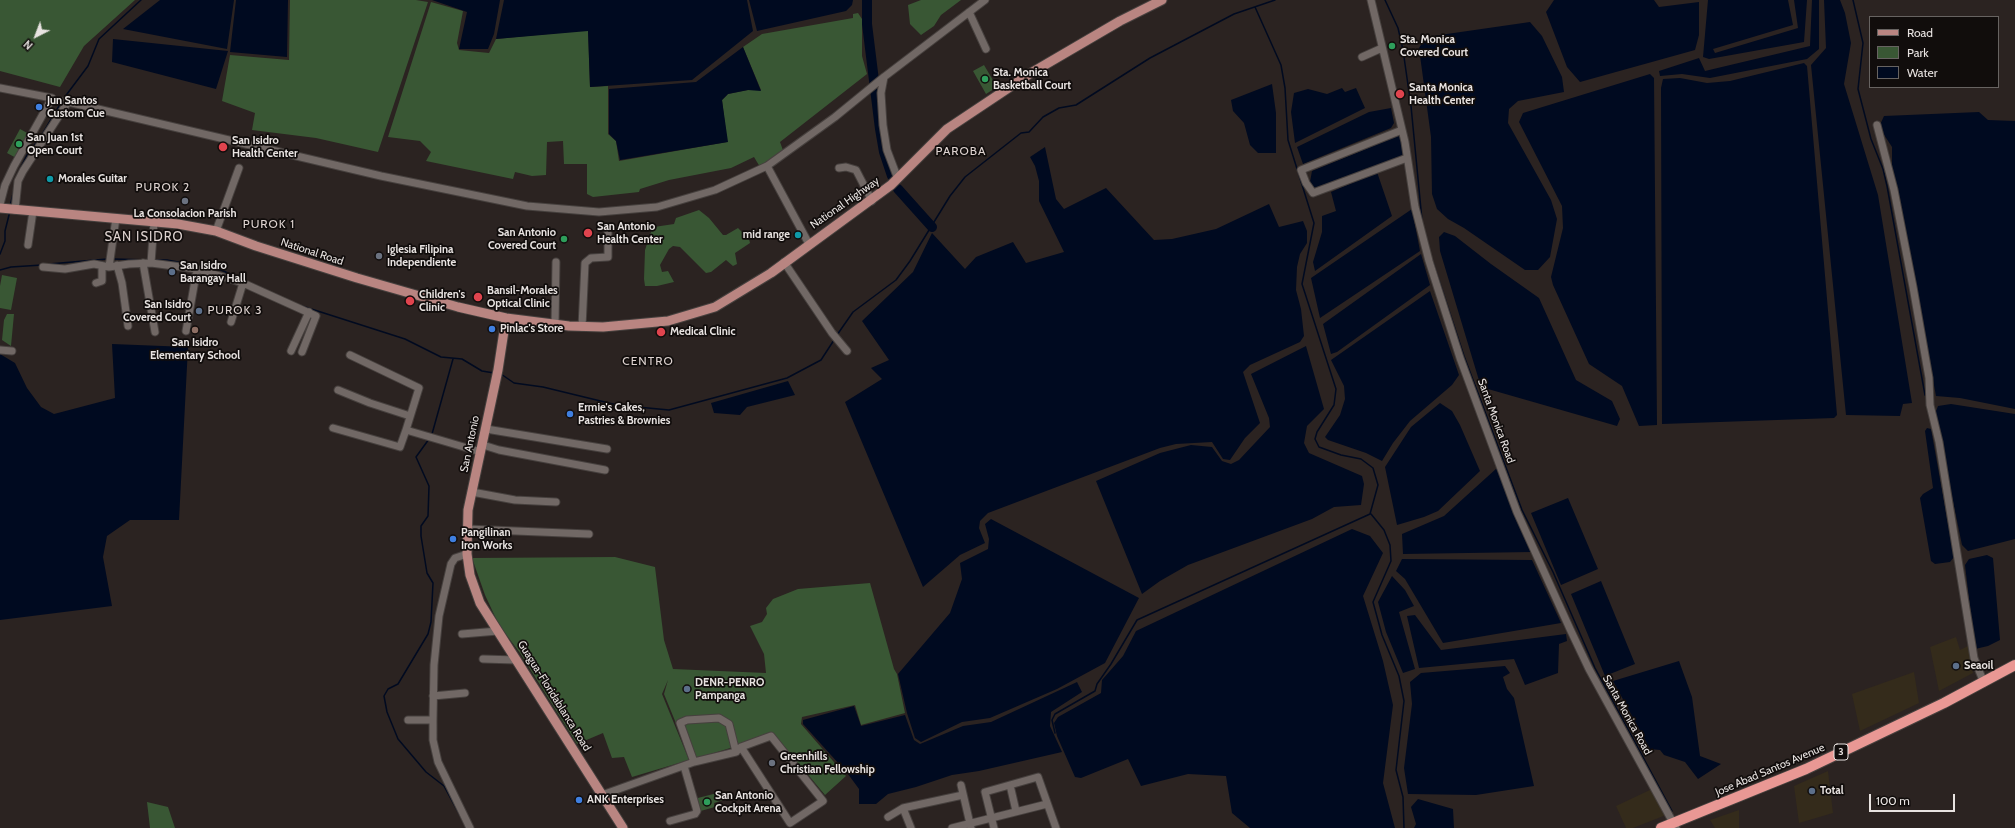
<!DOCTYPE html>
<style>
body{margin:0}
#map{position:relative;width:2015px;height:828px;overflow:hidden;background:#2b2321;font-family:Cabin,sans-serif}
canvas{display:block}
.legend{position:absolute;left:1869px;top:16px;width:130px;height:72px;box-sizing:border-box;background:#110d0c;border:1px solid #676361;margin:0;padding:5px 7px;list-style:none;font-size:12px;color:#e8e3e1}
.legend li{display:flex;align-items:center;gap:8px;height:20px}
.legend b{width:20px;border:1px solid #676361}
.north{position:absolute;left:16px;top:16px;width:40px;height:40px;-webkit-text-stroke:3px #110d0c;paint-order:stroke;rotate:222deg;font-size:11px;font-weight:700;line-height:16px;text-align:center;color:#e8e3e1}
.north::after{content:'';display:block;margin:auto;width:14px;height:18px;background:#e8e3e1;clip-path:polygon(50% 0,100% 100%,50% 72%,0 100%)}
.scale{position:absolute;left:1869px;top:794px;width:86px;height:18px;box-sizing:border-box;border:2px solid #e8e3e1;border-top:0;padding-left:5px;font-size:12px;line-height:14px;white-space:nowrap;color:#e8e3e1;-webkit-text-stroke:3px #110d0c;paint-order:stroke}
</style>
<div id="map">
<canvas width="2015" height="828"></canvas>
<ul class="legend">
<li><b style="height:5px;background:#b98581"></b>Road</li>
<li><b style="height:11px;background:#395734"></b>Park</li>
<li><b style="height:11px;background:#000a20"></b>Water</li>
</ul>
<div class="north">N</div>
<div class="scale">100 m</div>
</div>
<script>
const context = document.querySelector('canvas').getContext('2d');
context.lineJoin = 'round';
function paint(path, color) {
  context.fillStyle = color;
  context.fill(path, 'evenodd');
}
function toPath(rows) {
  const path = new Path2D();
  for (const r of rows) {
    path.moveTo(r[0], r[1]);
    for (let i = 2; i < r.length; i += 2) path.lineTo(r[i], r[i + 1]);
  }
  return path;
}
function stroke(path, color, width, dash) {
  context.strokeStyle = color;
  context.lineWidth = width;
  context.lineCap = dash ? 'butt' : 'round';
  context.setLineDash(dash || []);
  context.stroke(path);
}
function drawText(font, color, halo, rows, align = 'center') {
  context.font = font + ' Cabin,sans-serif';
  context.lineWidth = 3.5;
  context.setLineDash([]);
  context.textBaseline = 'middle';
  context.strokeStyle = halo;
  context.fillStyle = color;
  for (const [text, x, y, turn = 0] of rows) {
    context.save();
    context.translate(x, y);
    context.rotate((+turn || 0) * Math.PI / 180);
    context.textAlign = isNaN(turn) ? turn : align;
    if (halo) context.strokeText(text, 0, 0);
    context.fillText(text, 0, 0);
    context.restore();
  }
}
const commercial = toPath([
 [1956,637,1960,650,1968,646,1973,673,1939,691,1930,647],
 [1914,672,1919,703,1860,731,1852,694],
 [1828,771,1833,813,1799,823,1794,786],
 [1652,789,1666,815,1633,828,1626,828,1616,806],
 [1739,810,1739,828,1715,828,1710,820]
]);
const green = toPath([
 [0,0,135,0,84,46,60,87,0,71],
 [290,0,416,0,428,2,378,152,316,138,252,130,255,113,222,101,230,55,289,60],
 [921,0,961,0,941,15,934,26,921,35,910,24,908,5],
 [431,2,463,11,457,43,459,50,489,53,496,39,588,30,590,87,608,86,608,134,616,141,619,161,727,142,722,100,728,94,748,90,761,90,743,47,762,34,853,18,853,14,858,13,862,19,862,56,867,74,780,142,784,153,760,167,754,157,731,168,669,180,640,189,639,192,593,197,587,194,587,164,564,164,563,141,547,142,546,175,532,176,515,172,513,179,426,161,431,152,420,141,388,137],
 [984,65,997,87,986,94,973,71],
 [20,129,31,135,18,159,7,153],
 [699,210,709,218,723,235,726,235,738,228,749,239,750,243,735,253,737,264,733,266,726,260,711,272,706,273,680,247,673,246,669,249,660,265,662,272,668,271,674,282,657,286,645,286,644,279,645,250,652,229,654,227,674,224,676,218],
 [2,275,17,278,11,310,0,308,0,286],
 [7,314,14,314,11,346,2,340,4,320],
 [615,557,655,567,664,640,673,669,766,673,764,654,750,626,762,622,767,614,766,608,773,599,798,589,870,583,894,669,897,674,905,713,861,725,855,705,802,717,801,724,846,776,825,795,779,740,773,735,691,760,664,694,668,680,662,694,689,760,632,777,624,757,612,758,603,733,577,744,520,653,499,625,485,595,472,558],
 [721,792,723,800,714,803,715,807,697,812,694,799],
 [147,802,168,807,175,828,150,828]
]);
const water = toPath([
 [160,0,234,0,227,49,123,29],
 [236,0,288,0,287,57,230,52],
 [432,0,500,0,494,34,488,49,459,49,467,12],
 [504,0,747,0,753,31,692,80,590,87,588,31,496,39],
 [749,0,853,0,852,5,846,11,757,31],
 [1554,0,1654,0,1659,7,1699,2,1699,35,1695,50,1580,82,1567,67,1546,12],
 [1708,0,1788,0,1793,25,1713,49,1715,53,1798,28,1794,0,1807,0,1804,42,1709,59,1703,57],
 [1812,0,1819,0,1819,49,1807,59,1710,78,1682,74,1660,76,1659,71,1699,58,1705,71,1810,46],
 [1824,0,1840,0,1845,13,1851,43,1844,84,1878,195,1912,403,1903,404,1900,416,1846,415,1811,65,1826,48],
 [1530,22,1542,36,1562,77,1564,92,1518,101,1509,109,1508,123,1551,200,1557,219,1550,257,1538,270,1525,270,1464,228,1448,219,1437,209,1432,194,1431,137,1419,48,1426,37],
 [113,39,228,51,216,89,112,62],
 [743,47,761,91,748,90,728,94,722,100,728,142,620,160,616,141,609,134,609,89,696,82],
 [1804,63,1807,66,1837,415,1834,418,1662,424,1661,88,1663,79,1680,78,1707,83,1730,81],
 [1650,74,1654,78,1657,425,1639,426,1622,386,1589,364,1553,285,1551,277,1563,228,1562,206,1519,122,1523,113],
 [1272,84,1276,113,1276,153,1258,153,1250,145,1244,123,1233,111,1231,100],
 [1342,88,1345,92,1356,88,1365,108,1295,143,1291,112,1294,93,1308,89,1327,94],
 [1391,108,1394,123,1391,128,1303,164,1297,147,1369,112],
 [1979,112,1988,120,2015,121,2015,409,1960,398,1936,396,1898,189,1892,176,1892,147,1879,127,1884,116],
 [1400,135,1403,154,1400,158,1314,192,1310,182,1312,171],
 [1045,147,1056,199,1064,209,1106,188,1154,240,1172,239,1216,229,1269,204,1279,227,1303,221,1307,231,1307,243,1300,254,1297,267,1296,290,1301,309,1304,336,1300,342,1250,365,1243,372,1260,423,1245,438,1230,460,1223,459,1212,442,1176,444,1160,448,988,513,980,521,979,528,985,543,960,555,923,587,845,402,882,379,871,368,889,360,862,321,913,272,932,233,965,269,976,257,1013,242,1026,263,1064,252,1039,201,1039,181,1035,166,1030,157],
 [1377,172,1392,216,1315,271,1313,262,1322,232,1322,216,1336,211,1331,192],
 [1412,209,1420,251,1320,318,1311,278],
 [1444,232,1455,236,1491,264,1539,298,1576,380,1612,401,1620,419,1617,426,1481,387,1440,251,1439,237],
 [1421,254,1430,285,1337,352,1331,354,1323,324],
 [1430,291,1459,375,1452,385,1410,421,1393,443,1382,461,1366,453,1328,440,1325,437,1340,415,1345,399,1344,386,1331,360],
 [112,344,188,347,179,520,130,520,107,536,103,557,112,606,0,620,0,354,15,363,27,388,41,407,54,414,115,398],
 [1306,346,1324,409,1307,426,1304,443,1309,453,1362,476,1364,484,1361,505,1334,507,1312,519,1188,565,1160,581,1142,594,1096,481,1160,453,1191,445,1212,447,1222,461,1231,464,1239,460,1270,427,1269,418,1251,374],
 [788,381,795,395,747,407,740,415,714,413,711,403],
 [1440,403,1452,411,1460,425,1480,471,1438,511,1424,517,1397,525,1385,467,1411,427],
 [1951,404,2015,414,2015,539,1968,551,1962,545,1935,414,1938,406],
 [1927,428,1931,429,1954,557,1950,562,1935,564,1931,561,1920,498,1923,494,1933,488,1925,431],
 [1497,468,1532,552,1403,554,1402,534,1444,516],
 [1568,498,1598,569,1561,585,1531,513],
 [991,519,1139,598,1105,663,1057,689,990,718,962,722,921,742,915,738,907,713,898,674,950,613,962,579,960,563,988,549,989,539,985,524],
 [1352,529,1370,536,1383,553,1363,596,1383,661,1393,705,1383,783,1395,828,1250,828,1232,813,1226,776,1188,774,1141,786,1128,759,1081,778,1075,777,1057,736,1054,723,1058,717,1101,693,1102,680,1123,656,1136,631],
 [1987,555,1993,558,2000,640,1988,646,1975,649,1965,565,1969,559],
 [1402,559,1532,560,1561,623,1443,643,1405,579,1396,571],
 [1392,576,1405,590,1414,606,1399,612,1415,669,1403,673,1386,632,1378,602],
 [1601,581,1635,664,1605,676,1571,594],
 [1415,615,1441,650,1566,634,1567,641,1559,644,1558,673,1525,685,1514,659,1419,668,1407,616],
 [1679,661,1692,697,1700,756,1721,764,1698,779,1685,762,1664,755,1660,750,1650,749,1613,681],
 [1505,666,1510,673,1503,677,1507,689,1514,698,1534,786,1476,795,1408,794,1404,768,1412,704,1410,682,1421,673],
 [1077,682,1082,692,1051,712,1050,726,1062,752,979,771,952,775,916,787,888,794,876,804,859,804,859,789,848,774,803,724,803,720,854,706,861,726,905,715,914,740,920,744,963,726,991,722],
 [1418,799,1453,809,1454,828,1414,828,1416,824,1411,807]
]);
const stream = toPath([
 [1385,0,1398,28,1403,50,1411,106,1422,220],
 [1853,0,1863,43,1858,89,1871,139,1883,169,1887,186,1925,395],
 [64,98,88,66,99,39,141,0],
 [18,173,28,153,40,138,62,101],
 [10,206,14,190],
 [0,254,5,241,5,231,10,211],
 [113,259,149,260],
 [153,260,167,260,221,270,237,277],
 [1433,262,1464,356,1522,510,1553,572,1595,668,1672,811],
 [49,264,107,259],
 [0,270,11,267,42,265],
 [302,306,405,339,441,357,462,359,482,371,494,373],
 [837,335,853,312,896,280,910,261,950,196,965,177,1021,133,1029,132,1043,117,1059,108,1076,105,1150,58,1234,14,1275,0],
 [501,374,514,383,543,387,617,405,669,410,787,378,821,360,834,340],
 [432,434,453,359],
 [429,439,416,457,429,486,428,516,421,526,421,536,427,573,433,583,431,622,428,634,398,684,388,689,384,696,387,712,398,739,426,772,444,786,464,823],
 [1371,514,1384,530,1390,545,1391,561,1373,602,1382,635,1399,676,1404,701,1396,770,1403,797,1404,828],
 [1055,733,1052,720,1055,714,1095,691,1097,684,1111,664,1137,620,1370,514,1378,485,1373,468,1361,459,1341,455,1319,447,1315,439,1317,432,1334,405,1336,389,1302,284,1314,223,1288,140,1285,88,1281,65,1255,7]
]);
const river = toPath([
 [867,0,867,24,880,129,884,152,892,176],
 [898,189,932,227]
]);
const minor = toPath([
 [1371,0,1405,142,1415,207,1429,261,1460,358,1517,512,1570,629,1589,669,1676,828],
 [969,12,986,49],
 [1362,57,1382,48],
 [884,77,881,93,883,125,887,150,898,179],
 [0,88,52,98,14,166,5,185,0,204],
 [64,101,381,176,527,206,599,212,657,207,715,190,767,166,835,117,884,77,985,0],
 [1877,125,1894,190,1913,287,1929,378,1930,405,1939,442,1974,658,1984,683],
 [1402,130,1301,170,1306,183,1313,193,1407,158],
 [767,166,809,244],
 [839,168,846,167,856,170,872,201],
 [15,210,18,181,23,171,68,102],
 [216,231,239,168],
 [28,245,33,211],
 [784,262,832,333,847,351],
 [143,263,155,332],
 [151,263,154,222],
 [117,265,122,283,128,326],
 [43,267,65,269,94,264,109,267,129,264,151,263,197,269,243,283,316,316,302,352],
 [109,267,116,218],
 [96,283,102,281,102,266],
 [231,322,243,283],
 [555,324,556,262],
 [582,327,585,263,591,258,608,257,608,233],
 [186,331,197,269],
 [0,350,12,351],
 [291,351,309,312],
 [350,355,419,388,406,430,481,452],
 [338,390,370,403,410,416],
 [333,428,400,447,406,430],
 [486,429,607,449],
 [483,445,499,450,605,470],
 [472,492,515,500,556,502],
 [467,529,589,534],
 [467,554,455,558,451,564,439,616,434,665,433,720,433,740,438,762,470,828],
 [462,634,498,631],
 [483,659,516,660],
 [433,696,465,693],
 [408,720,433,720],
 [694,762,680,723,687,720,719,718,729,724,736,752],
 [961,785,971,828],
 [1010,785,1016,811],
 [602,795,694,762,736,752,741,747,771,736,823,801,790,823,741,747],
 [903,808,911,828],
 [888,817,903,808,963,795],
 [670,821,695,814,697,811,684,766],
 [952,828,1047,804],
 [994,828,985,792,1038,777,1056,828]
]);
const major = toPath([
 [0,208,178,224,216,231,256,246,357,278,458,307,506,318,569,326,603,327,668,321,715,307,771,273,891,185,947,129,1031,73,1120,21,1162,0],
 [506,318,498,370,468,510,467,554,470,575,480,603,623,828]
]);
const highway = toPath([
 [1661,828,1806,769,1944,703,2015,665]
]);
const markers = [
 [1392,46,4,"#2e9e5b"],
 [985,79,4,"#2e9e5b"],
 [1400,94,5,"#e0444e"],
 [39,107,4,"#3f7fe0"],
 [19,144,4,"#2e9e5b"],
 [223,147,5,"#e0444e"],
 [50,179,4,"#0f9aa8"],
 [185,201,4,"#6b7280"],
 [588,233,5,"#e0444e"],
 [798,235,4,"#0f9aa8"],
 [564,239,4,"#2e9e5b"],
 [379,256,4,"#6b7280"],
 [172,272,4,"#5c6f8a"],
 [478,297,5,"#e0444e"],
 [410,301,5,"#e0444e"],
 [199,311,4,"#5c6f8a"],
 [492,329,4,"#3f7fe0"],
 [195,330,4,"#8d6e63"],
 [661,332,5,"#e0444e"],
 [570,414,4,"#3f7fe0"],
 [453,539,4,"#3f7fe0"],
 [1956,666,4,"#5c6f8a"],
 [687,689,4,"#5c6f8a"],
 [772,763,4,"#6b7280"],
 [1812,791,4,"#5c6f8a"],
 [579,800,4,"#3f7fe0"],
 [707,802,4,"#2e9e5b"]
];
const shields = [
 [1841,752,14]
];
const shieldNames = [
 ["3",1841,752]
];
const poiNames = [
 ["Sta. Monica",1400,40],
 ["Covered Court",1400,53],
 ["Sta. Monica",993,73],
 ["Basketball Court",993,86],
 ["Santa Monica",1409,88],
 ["Health Center",1409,101],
 ["Jun Santos",47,101],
 ["Custom Cue",47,114],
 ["San Juan 1st",27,138],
 ["Open Court",27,151],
 ["San Isidro",232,141],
 ["Health Center",232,154],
 ["Morales Guitar",58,179],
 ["La Consolacion Parish",185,214,"center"],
 ["San Antonio",597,227],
 ["Health Center",597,240],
 ["San Antonio",556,233,"right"],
 ["Covered Court",556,246,"right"],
 ["mid range",790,235,"right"],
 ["Iglesia Filipina",387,250],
 ["Independiente",387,263],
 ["San Isidro",180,266],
 ["Barangay Hall",180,279],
 ["Bansil-Morales",487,291],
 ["Optical Clinic",487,304],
 ["Children's",419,295],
 ["Clinic",419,308],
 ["San Isidro",191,305,"right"],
 ["Covered Court",191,318,"right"],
 ["Pinlac's Store",500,329],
 ["Medical Clinic",670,332],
 ["San Isidro",195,343,"center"],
 ["Elementary School",195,356,"center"],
 ["Ermie's Cakes,",578,408],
 ["Pastries & Brownies",578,421],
 ["Pangilinan",461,533],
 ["Iron Works",461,546],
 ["Seaoil",1964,666],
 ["DENR-PENRO",695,683],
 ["Pampanga",695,696],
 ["Greenhills",780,757],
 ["Christian Fellowship",780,770],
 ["Total",1820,791],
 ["San Antonio",715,796],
 ["Cockpit Arena",715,809],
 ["ANK Enterprises",587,800]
];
const streetNames = [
 ["National Highway",845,203,-35],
 ["National Road",312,252,18],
 ["Santa Monica Road",1496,421,70],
 ["San Antonio",470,444,-78],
 ["Guagua-Floridablanca Road",554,696,58],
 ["Santa Monica Road",1627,715,61],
 ["Jose Abad Santos Avenue",1770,770,-23]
];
const neighbourhoodNames = [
 ["PAROBA",961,151],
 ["PUROK 2",163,187],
 ["PUROK 1",269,224],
 ["PUROK 3",235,310],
 ["CENTRO",648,361]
];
const quarterNames = [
 ["SAN ISIDRO",144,237]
];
paint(commercial, '#342b1b');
paint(green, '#395734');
paint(water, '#000a20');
stroke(stream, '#000a20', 1.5);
stroke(river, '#000a20', 10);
stroke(minor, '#46403e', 9);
stroke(major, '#46403e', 11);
stroke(highway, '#46403e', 12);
stroke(minor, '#716865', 7);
stroke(major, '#b98581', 9);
stroke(highway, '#e99894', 10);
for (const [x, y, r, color] of markers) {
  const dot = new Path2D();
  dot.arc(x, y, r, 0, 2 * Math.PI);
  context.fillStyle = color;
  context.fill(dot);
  stroke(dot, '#110d0c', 1.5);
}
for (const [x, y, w] of shields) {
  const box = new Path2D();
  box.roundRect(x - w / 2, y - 8, w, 16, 3);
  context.fillStyle = '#110d0c';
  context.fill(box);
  stroke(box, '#e8e3e1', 1);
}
drawText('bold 10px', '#e8e3e1', null, shieldNames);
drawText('bold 11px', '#e8e3e1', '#110d0c', poiNames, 'left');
drawText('11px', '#e8e3e1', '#110d0c', streetNames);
context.letterSpacing = '1px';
drawText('12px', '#ded3d0', '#110d0c', neighbourhoodNames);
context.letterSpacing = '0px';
context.letterSpacing = '1px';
drawText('13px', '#ded3d0', '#110d0c', quarterNames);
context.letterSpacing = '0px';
</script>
